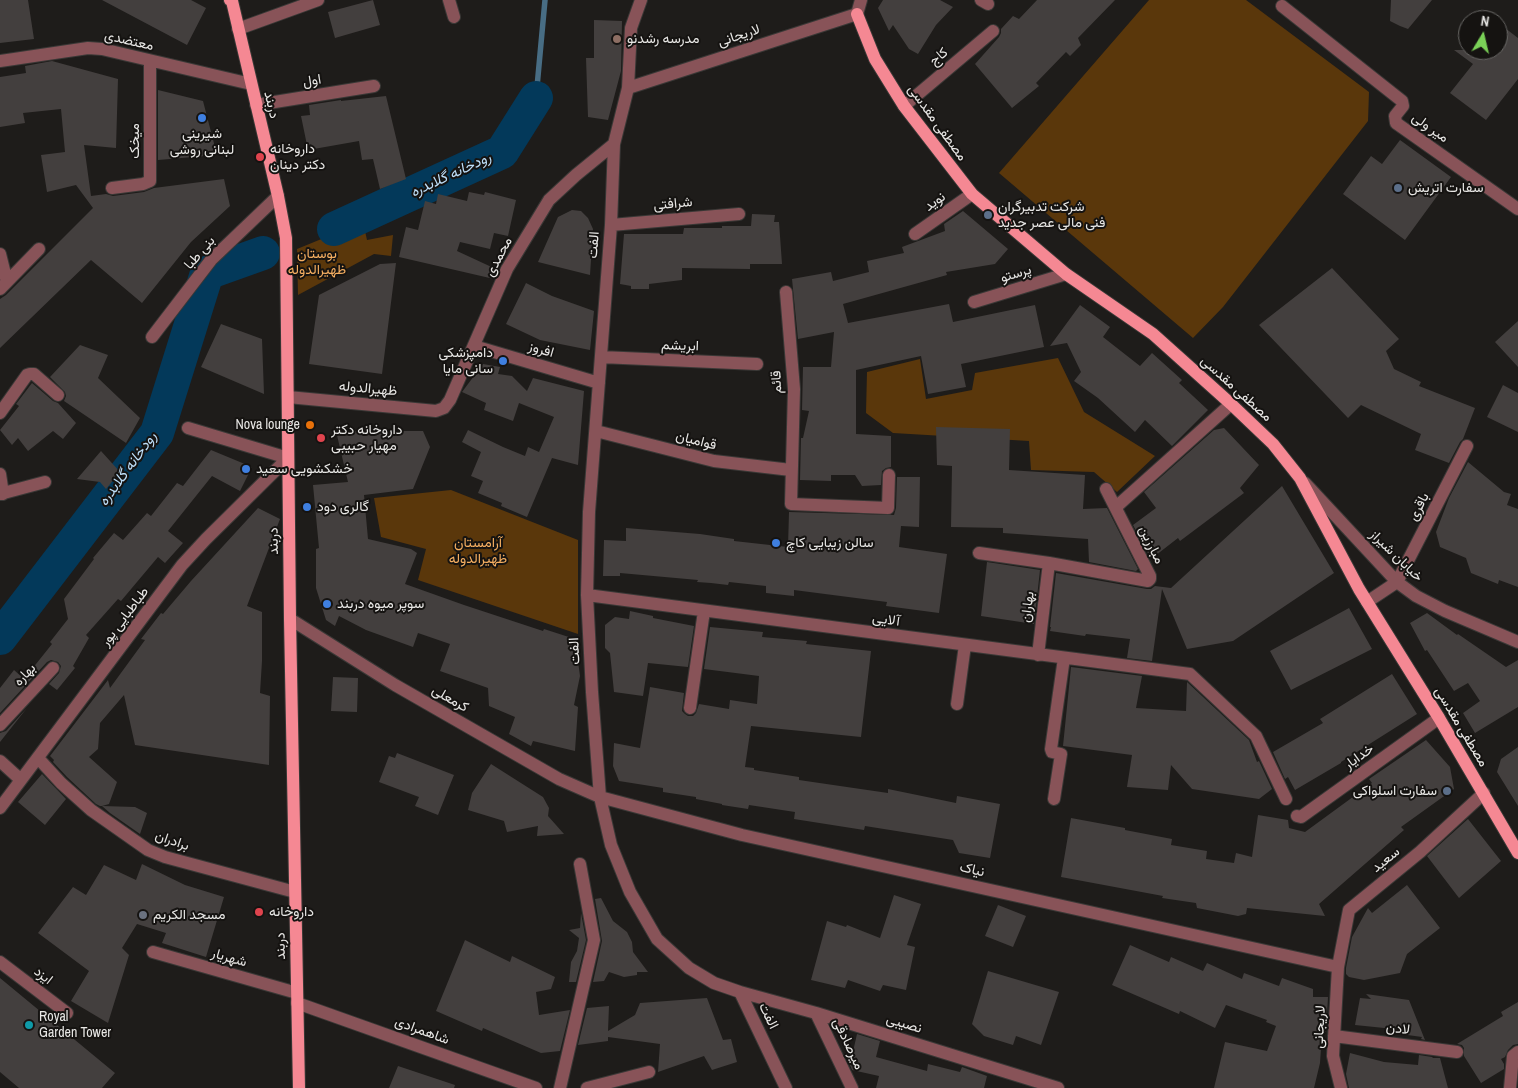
<!DOCTYPE html>
<meta charset="utf-8">
<style>
body{margin:0}
#map{position:relative;width:1518px;height:1088px;overflow:hidden;background:#1e1c1a;font-family:"Archivo Narrow",sans-serif}
canvas{display:block}
.north{position:absolute;left:1458px;top:10px;width:50px;height:50px;box-sizing:border-box;background:#151311;border:1px solid #696866;border-radius:50%;rotate:9deg;font-size:14px;font-weight:700;line-height:20px;text-align:center;color:#e8e7e5}
.north::after{content:'';display:block;margin:auto;width:18px;height:22px;background:#7ad157;clip-path:polygon(50% 0,100% 100%,50% 72%,0 100%)}
</style>
<div id="map">
<canvas width="1518" height="1088"></canvas>
<div class="north">N</div>
</div>
<script>
const context = document.querySelector('canvas').getContext('2d');
context.lineJoin = 'round';
function paint(path, color) {
  context.fillStyle = color;
  context.fill(path, 'evenodd');
}
function toPath(rows) {
  const path = new Path2D();
  for (const r of rows) {
    path.moveTo(r[0], r[1]);
    for (let i = 2; i < r.length; i += 2) path.lineTo(r[i], r[i + 1]);
  }
  return path;
}
function stroke(path, color, width, dash) {
  context.strokeStyle = color;
  context.lineWidth = width;
  context.lineCap = dash ? 'butt' : 'round';
  context.setLineDash(dash || []);
  context.stroke(path);
}
function drawText(font, color, halo, rows, align = 'center') {
  context.font = font + ' "Archivo Narrow",Vazirmatn,sans-serif';
  context.lineWidth = 4;
  context.setLineDash([]);
  context.textBaseline = 'middle';
  context.strokeStyle = halo;
  context.fillStyle = color;
  for (const [text, x, y, turn = 0] of rows) {
    context.save();
    context.translate(x, y);
    context.rotate((+turn || 0) * Math.PI / 180);
    context.textAlign = isNaN(turn) ? turn : align;
    if (halo) context.strokeText(text, 0, 0);
    context.fillText(text, 0, 0);
    context.restore();
  }
}
const green = toPath([
 [1149,0,1246,0,1369,92,1368,121,1223,307,1193,338,999,173],
 [363,222,367,240,393,235,391,256,374,254,298,295,297,249],
 [1058,358,1084,412,1155,456,1117,492,1094,472,1031,470,1029,441,893,433,866,413,867,372,920,359,926,399,972,390,975,373],
 [451,490,578,540,578,634,418,580,426,549,381,537,374,498]
]);
const stream = toPath([
 [536,98,545,0]
]);
const river = toPath([
 [334,229,502,152,536,98],
 [0,638,157,433,207,273,263,253]
]);
const building = toPath([
 [0,0,28,0,34,39,0,43],
 [102,0,191,0,206,8,187,45],
 [373,0,380,25,335,38,328,12],
 [883,0,940,0,953,7,936,25,918,54,909,49,893,25,889,31,878,8],
 [1037,0,1115,0,1078,38,1081,45,1070,56,1066,52,1036,83,1039,86,1012,108,975,64,999,37,1001,33,1001,29,1013,16,1019,19],
 [1391,0,1432,0,1408,29,1400,26,1390,21],
 [594,20,622,21,621,71,608,120,588,117,586,58,594,58],
 [1505,28,1518,38,1518,79,1486,120,1450,93,1473,64,1454,50,1498,50,1498,37],
 [52,61,118,79,116,148,84,145,91,196,106,194,113,196,144,192,154,188,224,179,230,206,191,242,142,303,91,260,0,348,0,299,6,295,93,208,76,185,47,192,41,155,65,152,61,109,23,113,25,123,0,127,0,77,26,73,25,66],
 [158,90,203,101,217,155,158,160],
 [386,96,406,179,380,189,373,159,362,160,359,141,308,150,301,116,310,115,309,105,341,100,341,101],
 [1400,140,1451,177,1405,240,1343,194,1371,156,1382,164],
 [469,192,484,195,485,192,516,200,508,236,494,233,490,249,460,242,457,251,498,270,494,279,399,257,406,227,418,230,425,201,436,204,438,194,467,201],
 [572,210,581,211,588,218,593,229,590,275,538,262,558,217],
 [963,211,1008,249,995,264,946,272,947,275,843,304,848,323,949,304,953,322,1035,305,1044,347,961,364,966,387,928,394,921,356,856,370,856,434,891,436,891,467,886,468,882,471,881,485,862,486,855,475,831,475,831,481,800,480,801,438,803,438,809,411,802,410,803,367,831,367,834,332,798,339,792,279,831,272,833,281,869,272,867,261,904,253,902,247,945,231,944,224],
 [752,214,775,215,774,222,779,222,782,264,750,264,750,269,682,268,682,280,649,284,649,289,631,289,631,286,620,284,624,234,683,234,684,228,722,228,722,226,751,226],
 [396,263,382,374,309,364,319,295,380,264],
 [1332,268,1399,339,1386,351,1394,369,1421,382,1419,386,1475,408,1463,439,1460,442,1449,463,1415,450,1421,434,1361,405,1348,418,1259,325],
 [526,283,552,296,594,311,590,350,540,340,506,324],
 [1080,305,1110,327,1103,337,1140,366,1152,353,1182,380,1179,383,1208,410,1172,446,1145,420,1135,432,1098,398,1074,381,1081,372,1067,343,1050,346],
 [1518,321,1518,367,1495,342],
 [221,324,262,339,264,394,201,367],
 [80,345,108,355,98,378,140,418,126,443,64,401,66,396,65,392,50,377],
 [483,364,500,367,498,374,512,376,527,391,533,378,584,391,578,465,552,458,527,517,501,506,502,503,478,493,483,481,471,476,481,452,462,442,468,430,503,447,525,456,528,447,539,452,554,417,519,403,513,421,484,410,486,403,462,392],
 [32,383,53,401,58,403,76,423,63,439,53,431,28,451,18,438,12,445,0,430,19,406,16,404],
 [1503,385,1518,393,1518,432,1487,417],
 [936,427,1010,429,1009,470,1085,475,1083,509,1107,508,1138,569,1136,571,1089,562,1088,539,1003,533,1003,528,951,527,952,466,937,465],
 [1224,428,1259,465,1240,488,1244,493,1180,541,1178,538,1151,559,1133,525,1156,508,1144,492,1214,430],
 [336,431,423,431,430,447,413,489,364,495,368,539,411,549,417,553,405,584,464,605,543,631,544,629,575,639,580,676,574,705,578,707,575,751,533,741,531,746,509,734,515,717,489,706,488,688,440,671,450,644,418,633,413,647,366,630,339,616,335,626,326,620,316,588,316,549,319,548,313,485,348,482],
 [211,450,252,467,240,491,212,476,168,531,183,543,165,563,158,557,121,601,118,599,86,635,89,638,73,666,75,668,57,690,49,684,59,673,61,666,58,662,51,660,47,662,0,713,0,688,14,670,24,679,52,644,50,642,68,619,64,599,94,559,93,558,114,533,123,540,147,513,151,516,177,483,183,486],
 [101,451,120,472,106,489,100,482,77,479],
 [1468,462,1504,492,1511,494,1507,505,1518,509,1518,587,1499,580,1498,584,1471,573,1466,558,1440,547,1436,532,1449,498],
 [897,477,920,477,919,527,901,526,899,547,947,554,939,613,886,606,887,602,794,590,794,596,766,593,766,586,729,582,728,585,711,583,697,582,698,580,620,573,620,576,603,576,604,540,626,541,626,528,700,534,734,539,734,541,788,547,789,512,894,515,896,508],
 [1282,486,1334,573,1233,641,1187,649,1162,589,1152,661,1127,658,1130,639,1086,634,1085,636,1050,631,1051,627,1050,627,1056,573,1147,589,1151,589,1155,586,1171,588],
 [258,508,280,519,247,606,262,612,262,661,260,693,270,696,269,765,135,745,124,695,100,723,98,749,89,757,117,782,109,804,102,806,135,807,147,813,140,834,110,813,102,806,100,806,96,804,67,777,53,762,54,760,50,756,108,680,110,688,145,640,141,639,161,613,163,614,191,581],
 [987,562,1040,570,1034,624,981,616],
 [1349,608,1372,649,1291,690,1270,651],
 [630,611,653,616,653,618,694,626,688,667,648,663,643,696,614,692,610,653,605,648,605,625,615,617,629,619],
 [1427,613,1457,635,1458,634,1506,667,1518,660,1518,707,1475,733,1463,713,1480,701,1468,683,1454,691,1427,650,1425,651,1410,623],
 [710,627,763,632,762,637,807,641,806,644,871,651,861,737,751,726,745,767,754,768,754,770,799,777,799,780,888,793,888,789,956,803,957,796,1000,804,990,858,959,853,953,840,865,826,864,830,794,819,795,812,749,805,748,809,722,805,722,804,696,799,696,797,663,792,663,788,619,781,613,766,614,743,640,748,650,687,684,693,682,711,685,714,688,716,693,716,696,713,699,704,729,709,730,700,757,704,759,676,704,669],
 [1071,667,1142,676,1136,708,1186,711,1187,682,1249,740,1257,762,1259,761,1272,789,1259,799,1192,789,1171,765,1168,790,1127,787,1132,755,1063,746],
 [1392,674,1417,714,1341,762,1341,763,1295,790,1288,777,1285,779,1273,752,1323,723,1320,719],
 [333,677,358,678,357,712,331,711],
 [27,708,0,742,0,733,6,731],
 [1426,740,1450,767,1454,789,1401,827,1404,830,1319,904,1325,916,1247,908,1246,914,1238,916,1197,908,1196,903,1162,898,1163,896,1061,877,1071,818,1125,828,1125,830,1172,839,1171,845,1207,851,1206,859,1234,863,1236,853,1252,857,1258,815,1288,820,1289,828,1305,832,1372,783,1369,779],
 [1518,747,1518,806,1497,772,1501,759],
 [397,753,454,775,438,815,415,806,419,797,379,782,389,756,395,758],
 [491,764,543,797,549,808,548,816,564,834,537,836,538,826,507,832,504,821,468,810,472,793],
 [42,774,66,799,45,825,18,802],
 [1468,819,1501,861,1459,898,1427,856],
 [142,864,185,885,224,897,206,957,162,943,166,933,137,924,122,948,129,955,108,1023,71,1001,89,971,38,933,73,887,86,895,104,865,136,880],
 [1407,885,1440,928,1407,954,1400,973,1364,980,1349,977,1346,974,1346,968,1352,937,1368,908,1372,913],
 [894,895,921,904,907,945,915,947,906,990,883,985,880,991,848,980,845,988,811,980,827,921,846,927,847,925,880,938],
 [601,898,613,921,627,932,632,942,633,952,648,972,637,972,637,975,624,977,609,972,604,981,593,982,602,941,595,899],
 [998,905,1026,916,1013,947,985,936],
 [581,913,586,940,576,982,569,982,571,962,577,951,579,938,569,930,580,928],
 [465,940,510,962,512,956,555,977,551,989,536,992,539,1015,570,1010,560,1051,541,1053,483,1028,482,1031,436,1011],
 [1130,945,1169,962,1171,957,1203,971,1207,963,1242,979,1244,973,1279,986,1282,978,1313,989,1313,997,1328,997,1326,1032,1322,1033,1320,1063,1314,1088,1214,1088,1225,1042,1267,1051,1276,1026,1266,1022,1267,1020,1226,1005,1215,1028,1180,1011,1179,1014,1112,985],
 [988,971,1059,992,1041,1045,1016,1036,1013,1045,984,1036,972,1024],
 [0,978,115,1073,102,1088,19,1088,0,1072],
 [1366,994,1409,1000,1425,1040,1421,1039,1422,1037,1393,1033,1394,1029,1355,1025,1360,998,1371,999],
 [707,998,723,1040,731,1039,737,1062,712,1070,704,1056,658,1072,660,1044,608,1037,608,1041,578,1045,587,1008,609,1006,608,1031,635,1015,640,1003],
 [1518,1002,1518,1044,1513,1045,1508,1050,1505,1057,1501,1059,1504,1064,1504,1069,1481,1083,1464,1056,1464,1048,1462,1045,1457,1044,1503,1016,1501,1012],
 [857,1034,880,1041,876,1057,927,1071,928,1064,960,1072,962,1067,987,1076,984,1088,876,1088,879,1076,852,1070,850,1065],
 [1350,1053,1384,1062,1418,1065,1419,1055,1432,1057,1433,1058,1440,1058,1448,1088,1349,1088,1346,1074],
 [398,1066,455,1085,454,1088,389,1088]
]);
const minor = toPath([
 [449,0,454,17],
 [981,0,988,4],
 [1282,6,1402,101,1403,106,1395,116,1396,123,1518,209],
 [238,29,318,0],
 [0,61,88,48,102,49,251,84],
 [628,88,631,28,641,0],
 [256,105,374,86],
 [904,106,993,31],
 [112,188,143,184,150,181,150,61],
 [611,225,739,214],
 [915,234,972,194],
 [0,254,7,282],
 [0,289,39,249],
 [786,292,794,389,791,504,888,508,889,475],
 [974,302,1066,274],
 [152,337,211,260,278,196],
 [474,346,599,383],
 [601,357,757,364],
 [288,397,436,411,444,408,450,400,507,269,549,200,576,175,614,144],
 [0,413,27,375,30,374,34,374,58,395],
 [596,431,714,461,791,470],
 [0,474,3,494],
 [1305,483,1397,582,1416,596,1445,611,1518,642],
 [0,494,45,482],
 [1116,507,1231,404],
 [979,553,1049,563,1148,581,1150,579,1150,576,1106,489],
 [587,595,1190,674,1256,736,1286,799],
 [1367,602,1397,582,1467,446],
 [290,619,395,685,559,779,600,797,742,835,1338,967],
 [1038,655,1049,563],
 [957,704,965,645],
 [690,708,704,611],
 [0,725,53,668],
 [38,758,61,783,91,810,148,850,165,857,295,892],
 [0,761,21,780],
 [1054,799,1061,754,1052,752,1051,749,1064,658],
 [0,808,182,565,206,539,288,458,188,428],
 [1297,816,1301,817,1439,718],
 [153,952,297,993],
 [0,962,67,1013],
 [740,992,816,1013,1058,1088],
 [297,1003,536,1088],
 [816,1013,852,1088],
 [1334,1036,1457,1052],
 [560,1088,594,940,580,864],
 [587,1088,649,1072],
 [786,1088,740,992,714,983,689,968,657,939,630,892,611,845,600,797,592,692,587,595,589,512,611,225,614,144,628,88,857,14,861,0],
 [1341,1088,1333,1056,1338,967,1349,910,1420,852,1484,793],
 [1510,1088,1513,1056,1518,1052]
]);
const major = toPath([
 [230,0,232,1,278,196,286,238,290,619,299,1088],
 [857,14,875,59,904,106,972,194,1066,274,1153,334,1231,404,1273,444,1300,478,1359,589,1439,718,1518,853]
]);
const markers = [
 [617,39,5,"#8d6e63"],
 [202,118,5,"#3f7fe0"],
 [260,157,5,"#e0444e"],
 [1398,188,5,"#5c6f8a"],
 [988,215,5,"#5c6f8a"],
 [503,361,5,"#3f7fe0"],
 [310,425,5,"#e8710a"],
 [321,438,5,"#e0444e"],
 [246,469,5,"#3f7fe0"],
 [307,507,5,"#3f7fe0"],
 [776,543,5,"#3f7fe0"],
 [327,604,5,"#3f7fe0"],
 [1447,791,5,"#5c6f8a"],
 [259,912,5,"#e0444e"],
 [143,915,5,"#6b7280"],
 [29,1025,5,"#0f9aa8"]
];
const streetNames = [
 ["لاریجانی",739,36,-18],
 ["معتضدی",129,41,13],
 ["کاج",939,57,-40],
 ["اول",312,81,-9],
 ["دربند",271,105,77],
 ["مصطفی مقدسی",937,123,54],
 ["میر ولی",1430,128,35],
 ["میخک",135,141,-90],
 ["نوید",935,202,-35],
 ["شرافتی",673,204,-5],
 ["الفت",594,245,-86],
 ["بنی طبا",200,253,-49],
 ["محمدی",499,257,-62],
 ["پرستو",1016,274,-17],
 ["ابریشم",680,346,2],
 ["افروز",541,350,16],
 ["قائم",777,382,-92],
 ["ظهیرالدوله",368,389,5],
 ["مصطفی مقدسی",1236,389,42],
 ["قوامیان",696,441,14],
 ["باقری",1419,507,-63],
 ["دربند",274,541,-91],
 ["مبارزین",1151,545,64],
 ["خیابان شیراز",1396,556,44],
 ["بهاران",1028,607,-83],
 ["طباطبایی پور",125,617,-53],
 ["آلایی",886,620,8],
 ["الفت",575,651,-93],
 ["بهاره",25,675,-47],
 ["کرمعلی",450,699,30],
 ["مصطفی مقدسی",1461,727,59],
 ["خدایار",1359,757,-36],
 ["برادران",172,841,19],
 ["سعید",1386,860,-39],
 ["نیاک",972,870,13],
 ["دربند",281,946,-91],
 ["شهریار",229,958,16],
 ["ایزد",43,976,38],
 ["الفت",768,1016,64],
 ["نصیبی",904,1024,17],
 ["لاریجانی",1320,1027,-87],
 ["لادن",1398,1029,7],
 ["شاهمرادی",422,1031,20],
 ["میرصادقی",848,1044,65]
];
const poiNames = [
 ["مدرسه رشدنو",627,39],
 ["شیرینی",202,134,"center"],
 ["لبنانی روشی",202,150,"center"],
 ["داروخانه",270,149],
 ["دکتر دینان",270,165],
 ["سفارت اتریش",1408,188],
 ["شرکت تدبیرگران",998,207],
 ["فنی مالی عصر جدید",998,223],
 ["دامپزشکی",493,353,"right"],
 ["سانی مایا",493,369,"right"],
 ["Nova lounge",300,425,"right"],
 ["داروخانه دکتر",331,430],
 ["مهیار حبیبی",331,446],
 ["خشکشویی سعید",256,469],
 ["گالری دود",317,507],
 ["سالن زیبایی کاچ",786,543],
 ["سوپر میوه دربند",337,604],
 ["سفارت اسلواکی",1437,791,"right"],
 ["داروخانه",269,912],
 ["مسجد الکریم",153,915],
 ["Royal",39,1017],
 ["Garden Tower",39,1033]
];
const parkNames = [
 ["بوستان",317,254],
 ["ظهیرالدوله",317,270],
 ["آرامستان",478,543],
 ["ظهیرالدوله",478,559]
];
const waterNames = [
 ["رودخانه گلابدره",451,175,-25],
 ["رودخانه گلابدره",128,469,-54]
];
paint(green, '#5a370b');
stroke(stream, '#486d84', 5.5);
stroke(river, '#03395a', 34);
paint(building, '#433f3e');
stroke(minor, '#3a3836', 14);
stroke(major, '#3a3836', 14);
stroke(minor, '#885358', 12);
stroke(major, '#f58893', 12);
for (const [x, y, r, color] of markers) {
  const dot = new Path2D();
  dot.arc(x, y, r, 0, 2 * Math.PI);
  context.fillStyle = color;
  context.fill(dot);
  stroke(dot, '#151311', 2);
}
drawText('14px', '#e8e7e5', '#151311', streetNames);
drawText('14px', '#e8e7e5', '#151311', poiNames, 'left');
drawText('14px', '#f6af61', '#151311', parkNames);
drawText('italic 15px', '#bddef8', '#151311', waterNames);
</script>
